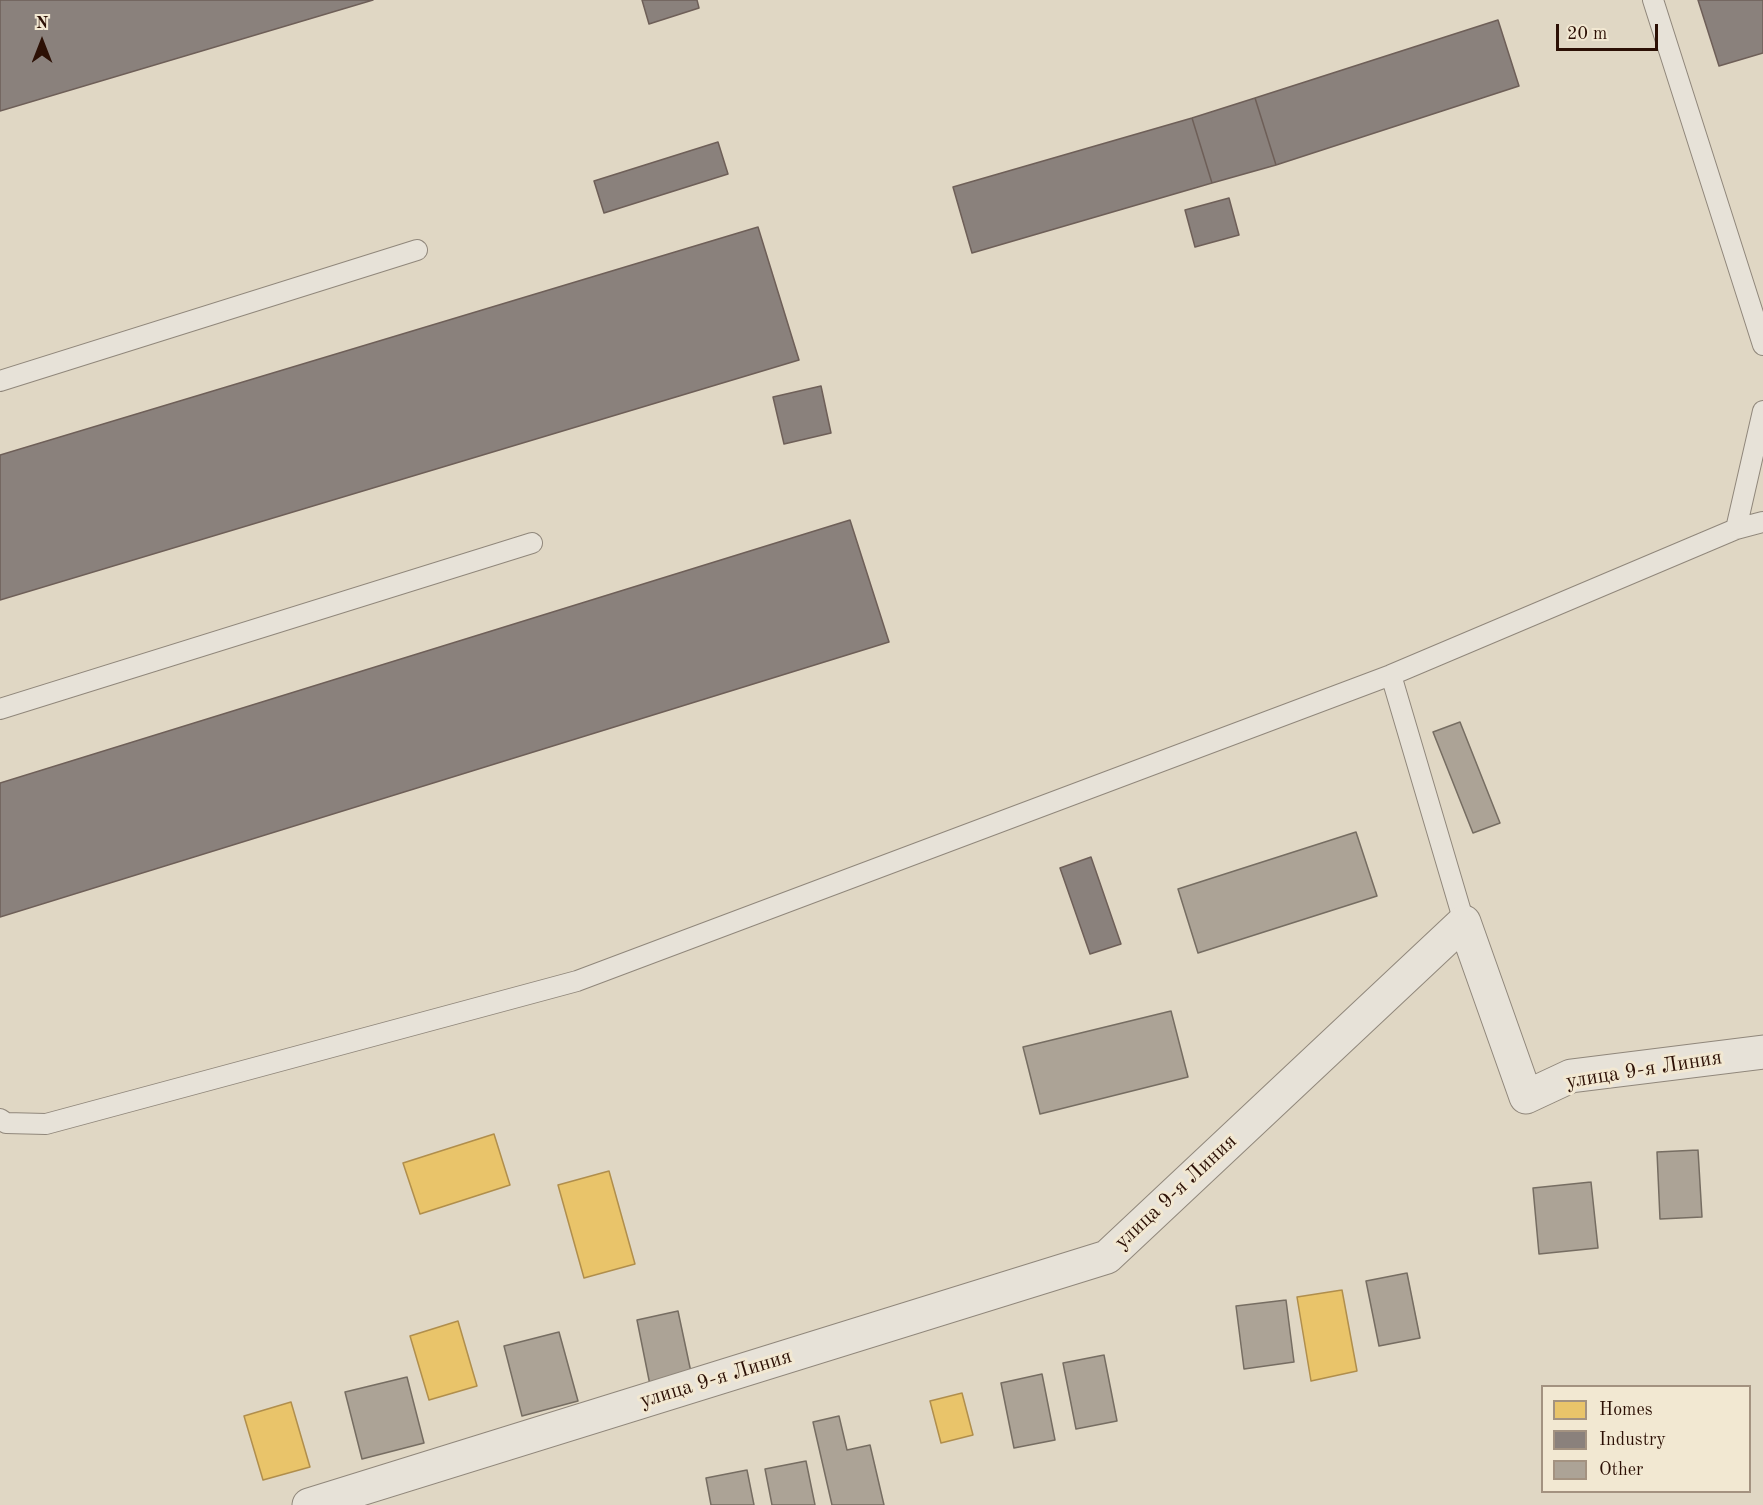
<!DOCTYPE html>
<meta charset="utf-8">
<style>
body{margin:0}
#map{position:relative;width:1763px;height:1505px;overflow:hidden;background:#e0d7c4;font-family:"Old Standard TT",serif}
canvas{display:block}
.legend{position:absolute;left:1541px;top:1385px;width:210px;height:108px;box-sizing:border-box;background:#f2e8d2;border:2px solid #a39280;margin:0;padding:8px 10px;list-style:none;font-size:18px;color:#2c1005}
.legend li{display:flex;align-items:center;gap:12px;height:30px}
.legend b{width:30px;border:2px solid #a39280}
.north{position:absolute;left:12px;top:12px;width:60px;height:60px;-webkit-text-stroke:4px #f2e8d2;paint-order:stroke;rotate:0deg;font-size:16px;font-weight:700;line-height:24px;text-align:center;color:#2c1005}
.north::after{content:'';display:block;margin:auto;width:21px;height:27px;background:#2c1005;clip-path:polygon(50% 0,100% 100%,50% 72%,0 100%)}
.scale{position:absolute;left:1556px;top:24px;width:102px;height:27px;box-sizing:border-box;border:3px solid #2c1005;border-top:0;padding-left:8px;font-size:18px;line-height:21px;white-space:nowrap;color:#2c1005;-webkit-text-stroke:4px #f2e8d2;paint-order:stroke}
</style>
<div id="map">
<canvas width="1763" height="1505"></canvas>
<ul class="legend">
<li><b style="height:16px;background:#e9c46a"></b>Homes</li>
<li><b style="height:16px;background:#8a817c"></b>Industry</li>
<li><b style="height:16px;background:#aca396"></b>Other</li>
</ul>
<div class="north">N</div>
<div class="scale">20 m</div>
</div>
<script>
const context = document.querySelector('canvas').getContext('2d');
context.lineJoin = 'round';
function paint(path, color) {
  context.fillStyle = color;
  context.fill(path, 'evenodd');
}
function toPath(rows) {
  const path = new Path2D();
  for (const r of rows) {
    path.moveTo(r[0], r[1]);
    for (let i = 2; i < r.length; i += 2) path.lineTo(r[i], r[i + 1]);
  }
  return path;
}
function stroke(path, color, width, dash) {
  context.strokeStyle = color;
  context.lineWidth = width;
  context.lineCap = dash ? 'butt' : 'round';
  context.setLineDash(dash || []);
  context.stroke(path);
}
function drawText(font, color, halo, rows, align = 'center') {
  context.font = font + ' "Old Standard TT",serif';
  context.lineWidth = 6;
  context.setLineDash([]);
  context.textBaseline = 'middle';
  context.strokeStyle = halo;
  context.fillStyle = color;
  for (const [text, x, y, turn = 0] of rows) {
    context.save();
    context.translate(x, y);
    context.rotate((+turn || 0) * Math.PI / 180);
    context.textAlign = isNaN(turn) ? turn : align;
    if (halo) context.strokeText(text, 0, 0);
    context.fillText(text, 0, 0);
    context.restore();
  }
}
const homes = toPath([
 [494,1134,510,1185,420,1214,403,1163,494,1134],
 [609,1171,635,1264,584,1278,558,1185,609,1171],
 [1342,1290,1357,1371,1311,1381,1297,1297,1342,1290],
 [458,1321,477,1386,429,1400,410,1336,458,1321],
 [962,1393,973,1435,941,1443,930,1401,962,1393],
 [291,1402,310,1467,263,1480,244,1416,291,1402]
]);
const industry = toPath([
 [0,0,373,0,0,111,0,0],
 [642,0,697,0,699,8,649,24,642,0],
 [1698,0,1763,0,1763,53,1719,66,1698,0],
 [1498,20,1519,86,1276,165,1255,98,1498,20],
 [1255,98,1276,165,1212,183,1192,118,1255,98],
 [1192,118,1212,183,972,253,953,187,1192,118],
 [718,142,728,174,604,213,594,181,718,142],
 [1229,198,1239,235,1195,247,1185,210,1229,198],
 [758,227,799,360,0,600,0,455,758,227],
 [821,386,831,433,784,444,773,397,821,386],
 [850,520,889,642,0,917,0,783,850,520],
 [1091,857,1121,944,1090,954,1060,868,1091,857]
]);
const building = toPath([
 [1460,722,1500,823,1473,833,1433,732,1460,722],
 [1356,832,1377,896,1198,953,1178,889,1356,832],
 [1171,1011,1188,1077,1040,1114,1023,1047,1171,1011],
 [1698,1150,1702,1217,1660,1219,1657,1152,1698,1150],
 [1591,1182,1598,1248,1539,1254,1533,1188,1591,1182],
 [1407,1273,1420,1338,1379,1346,1366,1281,1407,1273],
 [1286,1300,1294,1362,1244,1369,1236,1306,1286,1300],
 [678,1311,692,1377,650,1385,637,1320,678,1311],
 [559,1332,578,1401,522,1416,504,1346,559,1332],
 [1104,1355,1117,1421,1076,1429,1063,1363,1104,1355],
 [1042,1374,1055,1440,1014,1448,1001,1383,1042,1374],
 [407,1377,424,1443,362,1459,345,1392,407,1377],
 [839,1416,847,1450,870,1445,884,1505,832,1505,813,1422,839,1416],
 [806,1461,815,1505,772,1505,765,1469,806,1461],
 [747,1470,754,1505,711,1505,706,1478,747,1470]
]);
const lane = toPath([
 [1653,0,1763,345],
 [0,381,417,250],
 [1736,529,1763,411],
 [0,709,532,543],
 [1464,922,1391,675,1736,529,1763,522],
 [0,1119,6,1123,46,1124,577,981,1391,675]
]);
const street = toPath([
 [309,1505,1107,1257,1464,922,1526,1097,1571,1076,1763,1052]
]);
const streetNames = [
 ["улица 9-я Линия",1644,1070,-9],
 ["улица 9-я Линия",1176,1192,-43],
 ["улица 9-я Линия",716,1379,-17]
];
paint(homes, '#e9c46a');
stroke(homes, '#b08e4c', 1.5);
paint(industry, '#8a817c');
stroke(industry, '#6e5f58', 1.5);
paint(building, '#aca396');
stroke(building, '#766d62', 1.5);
stroke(lane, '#90877b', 22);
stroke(street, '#90877b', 35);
stroke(lane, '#e7e2d8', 20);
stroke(street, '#e7e2d8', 33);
drawText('21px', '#2c1005', '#f2e8d2', streetNames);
</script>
